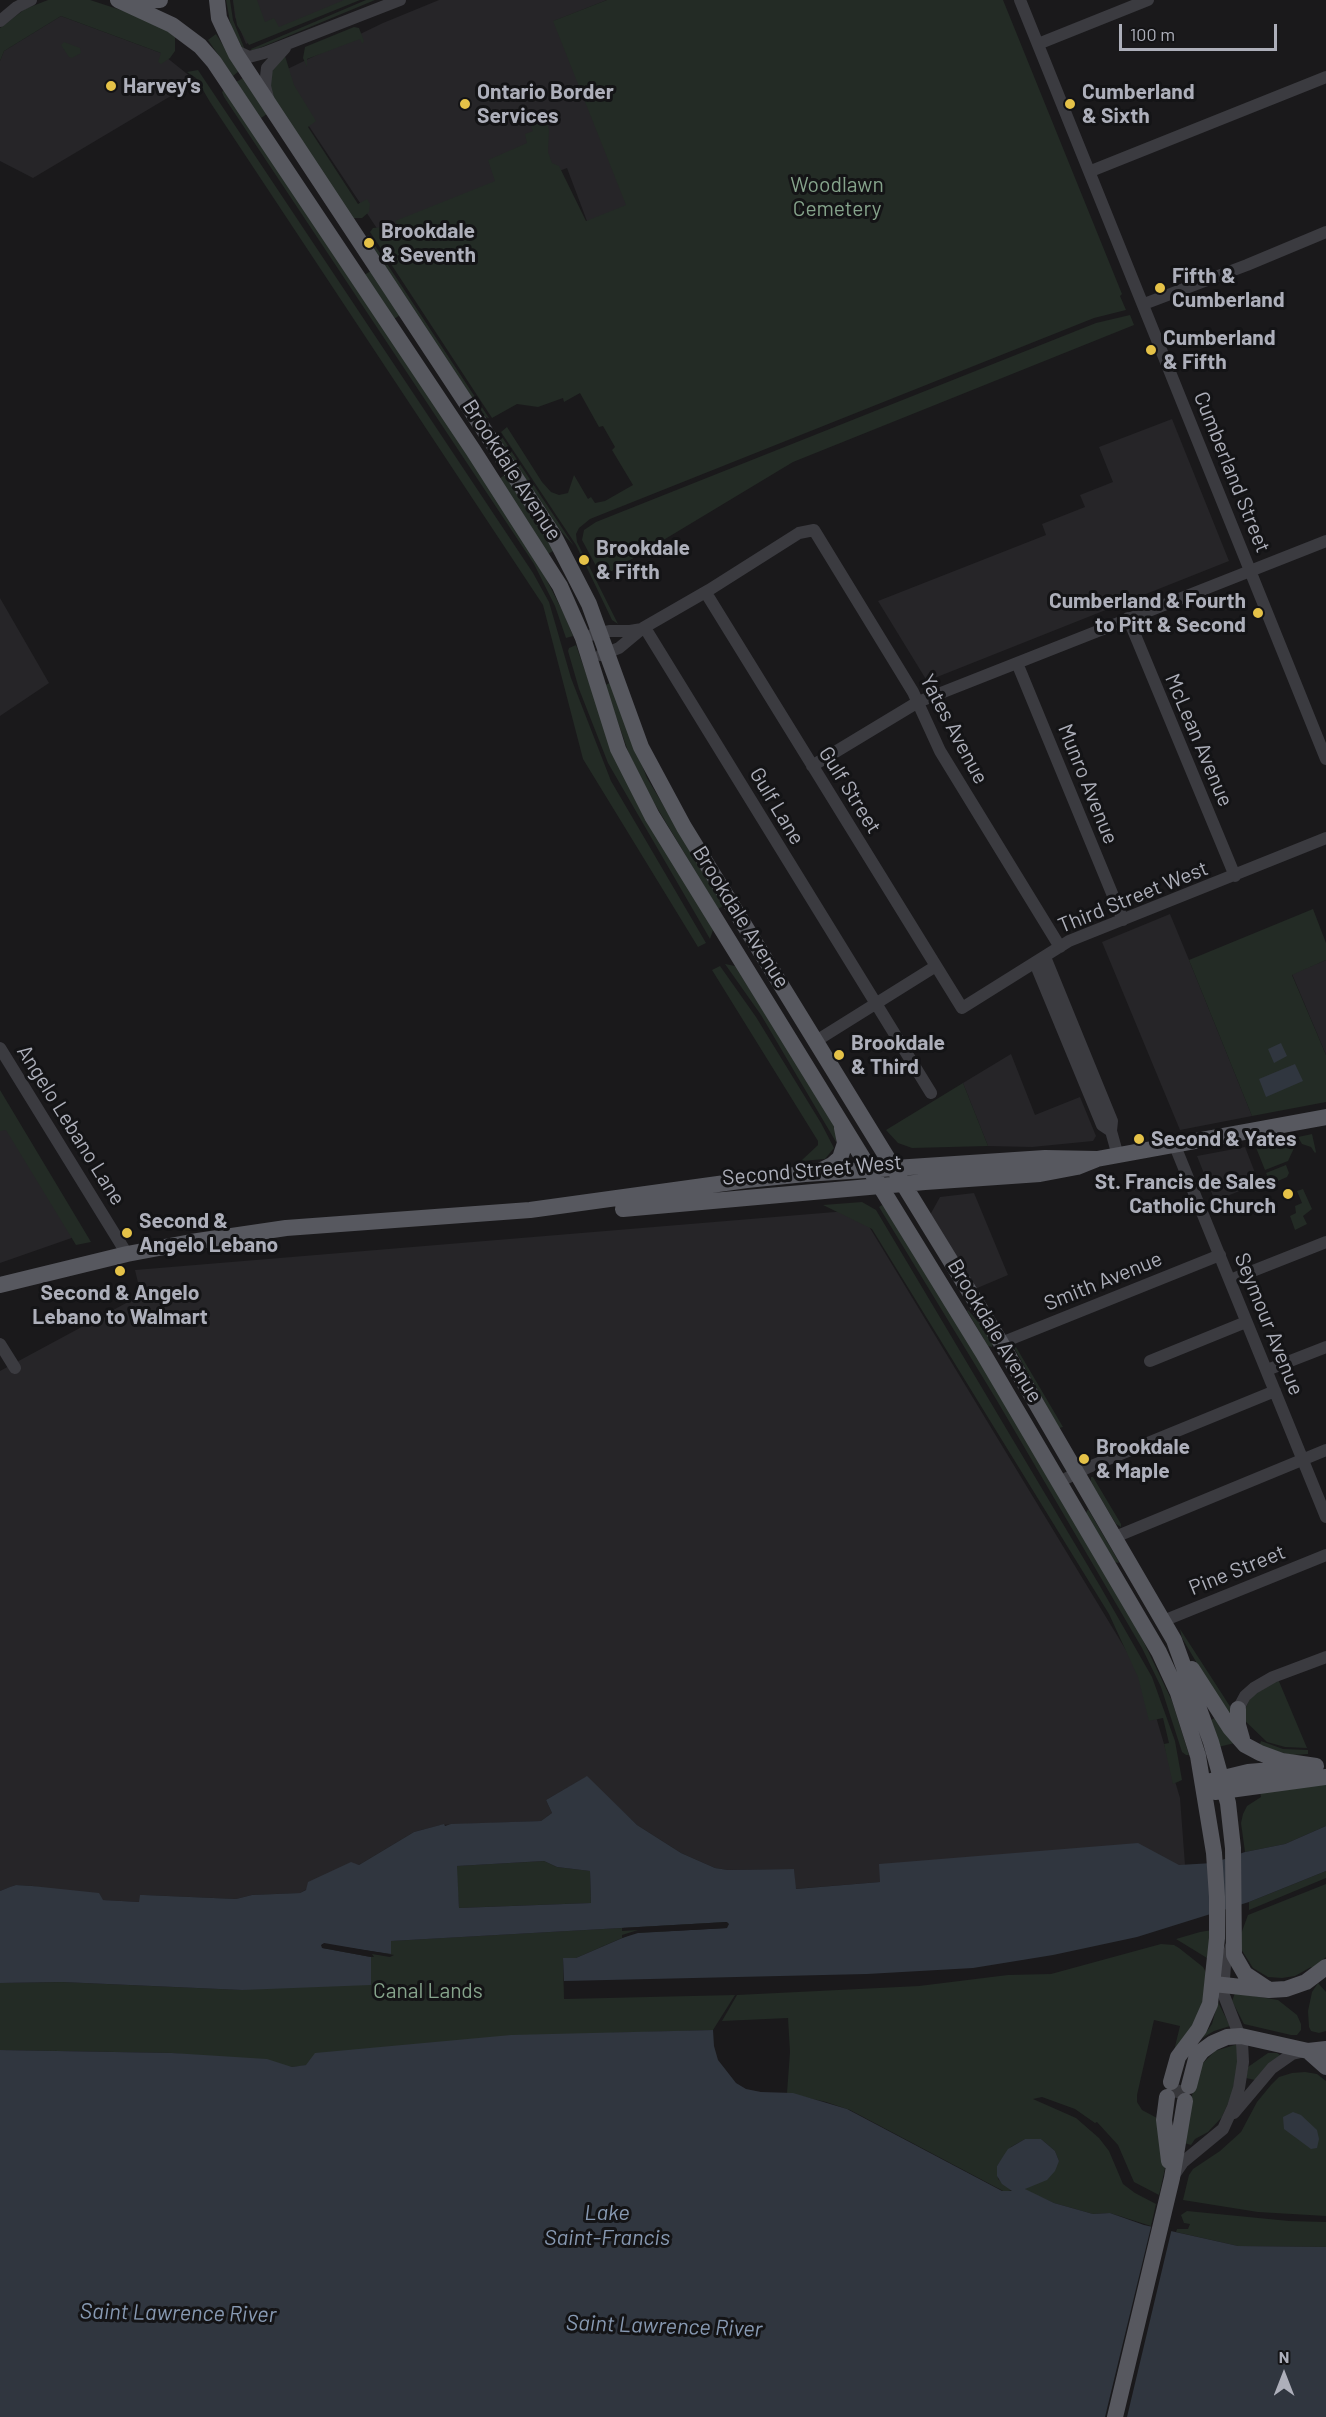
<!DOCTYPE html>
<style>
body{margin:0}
#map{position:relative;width:1326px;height:2417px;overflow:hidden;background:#1a191b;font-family:Barlow,sans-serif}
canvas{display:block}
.north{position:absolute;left:1254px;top:2345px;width:60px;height:60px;-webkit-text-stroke:4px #141416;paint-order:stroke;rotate:0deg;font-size:16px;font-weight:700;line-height:24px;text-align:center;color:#adafba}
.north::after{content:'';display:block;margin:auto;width:21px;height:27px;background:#adafba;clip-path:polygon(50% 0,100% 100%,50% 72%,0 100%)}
.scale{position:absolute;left:1119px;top:24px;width:158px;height:27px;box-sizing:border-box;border:3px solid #adafba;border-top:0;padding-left:8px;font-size:18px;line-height:21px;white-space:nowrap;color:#adafba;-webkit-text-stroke:4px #141416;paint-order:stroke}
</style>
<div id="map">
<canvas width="1326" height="2417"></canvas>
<div class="north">N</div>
<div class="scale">100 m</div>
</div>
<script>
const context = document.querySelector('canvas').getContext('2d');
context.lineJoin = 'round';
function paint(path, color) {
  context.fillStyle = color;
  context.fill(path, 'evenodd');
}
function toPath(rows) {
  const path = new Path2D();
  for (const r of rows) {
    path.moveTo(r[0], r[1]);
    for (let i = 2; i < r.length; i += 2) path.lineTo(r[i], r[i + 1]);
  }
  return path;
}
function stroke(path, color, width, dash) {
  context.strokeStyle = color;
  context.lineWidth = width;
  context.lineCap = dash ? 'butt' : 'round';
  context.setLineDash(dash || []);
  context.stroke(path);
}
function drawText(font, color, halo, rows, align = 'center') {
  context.font = font + ' Barlow,sans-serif';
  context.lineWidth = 6;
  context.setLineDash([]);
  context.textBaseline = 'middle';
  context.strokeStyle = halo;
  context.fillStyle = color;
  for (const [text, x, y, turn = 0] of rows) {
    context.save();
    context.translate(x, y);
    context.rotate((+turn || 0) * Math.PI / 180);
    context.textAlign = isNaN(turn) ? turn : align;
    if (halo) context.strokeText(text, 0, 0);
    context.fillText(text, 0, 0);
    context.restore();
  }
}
const built = toPath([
 [233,0,350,0,246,44,235,17],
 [439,0,607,0,554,21,636,228,596,245,567,168,384,239,275,75,383,23],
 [61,16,161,53,196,81,33,178,0,161,0,61,4,51],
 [1172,419,1229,561,927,681,878,601,1046,535,1042,524,1085,507,1080,495,1113,482,1099,447],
 [0,598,49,683,0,716],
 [1170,914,1189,960,1252,1116,1180,1130,1102,942],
 [1326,960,1326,1055,1292,974],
 [1011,1054,1035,1115,1080,1097,1096,1136,1093,1141,1032,1147,988,1146,963,1083],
 [0,1093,83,1234,0,1263],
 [1245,1147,1259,1183,1215,1201,1197,1156],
 [974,1193,1008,1275,975,1289,930,1215,940,1197],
 [859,1210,1146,1683,1180,1798,1185,1865,880,1864,880,1882,795,1889,794,1869,728,1870,715,1868,681,1853,637,1825,586,1777,546,1800,552,1813,541,1821,441,1825,414,1832,359,1865,353,1864,300,1893,252,1895,236,1899,144,1895,140,1895,140,1902,102,1900,32,1886,16,1885,0,1891,0,1371,141,1295,135,1270]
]);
const green = toPath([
 [48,0,90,0,130,13,175,34,175,51,170,58,161,64,158,62,161,53,61,16,4,51,0,61,0,28,25,9],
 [226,0,230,0,233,20,245,50,243,49,231,27],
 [233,0,257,0,265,22,274,18,279,27,344,0,360,0,249,45,237,25],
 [366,0,375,0,257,49,252,51,251,49],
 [607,0,1003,0,1122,294,1120,296,1126,310,1094,318,590,519,579,528,576,534,577,542,618,624,612,620,576,545,501,432,507,427,542,482,551,492,559,495,568,493,574,475,588,499,591,497,595,503,605,501,633,485,612,450,615,447,603,426,599,427,580,393,564,402,563,398,538,407,517,404,492,418,370,232,373,228,383,227,390,235,400,229,395,221,495,181,488,160,527,143,525,134,533,131,530,124,546,119,549,130,548,152,552,163,559,166,586,221,626,205,553,21],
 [354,27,359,28,364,41,362,44,360,39,307,59,307,67,303,58,305,47],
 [216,34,239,71,233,76,208,40],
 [64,42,80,48,81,53,72,58,69,57,61,45],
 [285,56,294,85,316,121,308,127,358,204,367,199,370,204,369,212,362,218,352,218,271,94,271,74,274,67],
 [198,70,533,573,549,602,571,678,611,781,706,943,698,947,583,759,543,605,210,102,196,78,187,72],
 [243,78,267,114,261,118,236,82],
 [226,88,534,555,564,614,573,636,566,638,555,606,534,564,224,97,222,92],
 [368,235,489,418,485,417,366,240],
 [371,271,400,315,394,319,364,275],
 [1130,315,1134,325,793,462,602,577,582,540,584,530,596,522,1096,323],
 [500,434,574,546,551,520,499,441],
 [506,474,555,550,548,554,499,479],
 [576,645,609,740,713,930,710,939,608,763,579,689,568,651,569,648],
 [610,683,647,778,715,891,723,906,718,909,653,801,629,754,605,685],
 [1313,909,1326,943,1326,960,1292,975,1326,1055,1326,1102,1252,1116,1189,960],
 [725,964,735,966,833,1121,836,1133,836,1142,761,1015],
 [720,966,756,1017,821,1123,834,1148,825,1159,801,1161,818,1145,818,1141,712,970],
 [963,1083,988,1146,912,1148,898,1143,886,1130],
 [0,1090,91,1242,76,1245,6,1130,0,1131],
 [1312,1134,1316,1152,1315,1153,1311,1147,1302,1144,1298,1137],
 [1292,1138,1295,1146,1288,1161,1265,1170,1255,1145],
 [1286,1165,1289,1173,1287,1177,1271,1184,1266,1173],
 [1303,1189,1312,1209,1303,1216,1307,1224,1295,1230,1290,1216,1296,1213,1295,1206,1302,1203,1297,1191],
 [862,1202,876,1210,1100,1586,1152,1677,1175,1741,1182,1780,1173,1784,1164,1744,1169,1743,1163,1718,1149,1721,1138,1677,1109,1614,872,1229,823,1205],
 [882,1205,888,1211,1000,1393,1138,1630,1172,1701,1189,1755,1186,1755,1182,1752,1161,1687,1142,1648,996,1399,879,1207],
 [968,1310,980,1324,993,1343,992,1347,988,1346,967,1311],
 [1013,1346,1016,1347,1063,1427,1059,1428],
 [1091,1477,1093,1477,1121,1524,1121,1527,1116,1524,1091,1482],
 [1088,1509,1119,1562,1118,1563,1115,1562,1086,1513],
 [1180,1629,1233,1711,1230,1719,1182,1638],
 [1278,1679,1307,1748,1285,1747,1267,1742,1241,1717,1251,1697],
 [1216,1717,1235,1743,1218,1747,1208,1722],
 [1261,1741,1283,1749,1308,1750,1308,1754,1292,1755,1259,1747],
 [1326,1784,1326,1826,1285,1844,1245,1852,1241,1823,1243,1814,1247,1806,1261,1797,1260,1792],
 [544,1861,557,1867,590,1871,591,1903,459,1908,456,1866],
 [1326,1871,1326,1878,1249,1910,1249,1902],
 [1326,1884,1326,1957,1313,1969,1311,1967,1295,1976,1282,1978,1268,1977,1253,1968,1241,1949,1241,1934,1248,1915],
 [727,1922,622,1938,576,1958,563,1958,564,1999,735,1995,713,2030,611,2033,292,2067,172,2053,0,2050,0,1983,62,1982,242,1990,371,1957,322,1948,391,1954,390,1941],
 [1212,1930,1207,1958,1176,1939,1200,1932],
 [1161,1944,1174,1945,1179,1948,1203,1967,1207,1974,1202,2010,1172,2059,1180,2026,1154,2020,1137,2095,1137,2102,1142,2110,1157,2118,1166,2164,1159,2195,1134,2182,1118,2145,1097,2122,1095,2123,1075,2109,1042,2097,1033,2099,1076,2118,1099,2138,1109,2151,1123,2184,1135,2193,1156,2204,1151,2226,1110,2213,1093,2214,1054,2203,1026,2191,1025,2188,1035,2184,1059,2161,1055,2151,1041,2139,1025,2139,1011,2147,997,2166,998,2179,1012,2190,1005,2192,850,2110,826,2102,787,2093,790,2052,788,2018,722,2021,737,1995,919,1986,1008,1975,1051,1974],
 [1318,1983,1326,1992,1326,2031,1319,2033,1311,2031,1309,2027,1308,2011,1312,1992],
 [1235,1993,1278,2000,1297,2015,1301,2024,1301,2030,1297,2035,1291,2035,1244,2024,1232,2001],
 [1218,2002,1230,2026,1214,2031,1202,2038,1212,2024],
 [1238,2044,1238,2061,1232,2094,1222,2117,1208,2132,1195,2139,1191,2145,1184,2143,1190,2102,1201,2065,1215,2051],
 [1268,2053,1277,2053,1281,2056,1255,2080,1246,2078,1248,2067],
 [1305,2072,1317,2074,1326,2081,1326,2216,1258,2212,1183,2200,1189,2175,1193,2169,1220,2151,1241,2132,1257,2102,1271,2085,1279,2077,1292,2073],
 [1187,2211,1289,2221,1326,2222,1326,2247,1238,2246,1176,2232,1177,2229,1188,2229,1190,2224,1184,2223,1181,2215]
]);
const water = toPath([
 [1281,1043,1287,1056,1274,1063,1268,1049],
 [1295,1064,1303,1081,1266,1097,1259,1079],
 [587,1776,637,1825,681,1853,715,1868,728,1870,794,1869,796,1889,880,1882,879,1864,1138,1843,1179,1865,1213,1863,1245,1852,1285,1844,1326,1826,1326,1871,1249,1902,1137,1937,1053,1955,973,1968,867,1974,564,1981,563,1958,576,1958,634,1933,727,1928,727,1922,391,1941,391,1954,322,1944,323,1948,371,1957,371,1985,242,1990,62,1982,0,1983,0,1891,10,1887,16,1885,32,1886,99,1893,103,1900,139,1902,140,1895,144,1895,236,1899,252,1895,300,1893,306,1890,308,1882,351,1862,359,1865,414,1832,444,1824,445,1826,451,1824,541,1821,552,1813,546,1800],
 [544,1861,557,1867,590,1871,591,1903,459,1908,457,1866],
 [713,2030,714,2046,718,2060,736,2083,746,2089,761,2092,793,2093,847,2109,1002,2191,1012,2191,1002,2184,997,2176,997,2166,1004,2155,1008,2149,1025,2139,1041,2139,1055,2151,1059,2161,1055,2171,1047,2180,1025,2189,1054,2203,1093,2214,1110,2213,1144,2225,1238,2246,1326,2247,1326,2417,0,2417,0,2050,172,2053,267,2059,292,2067,306,2065,315,2053,511,2035],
 [1293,2112,1301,2115,1317,2130,1319,2139,1317,2148,1311,2149,1284,2129,1283,2117]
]);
const pier = toPath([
 [727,1922,729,1924,727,1928,638,1933,622,1938,622,1935,638,1930,622,1931,622,1928],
 [324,1943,394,1955,390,1957,372,1954,374,1957,371,1957,322,1948,321,1945],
 [1152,2223,1172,2228,1127,2417,1105,2417]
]);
const majorTunnel = toPath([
 [1177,2098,1180,2085]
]);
const minor = toPath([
 [1020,0,1326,759],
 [0,21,17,7,31,0],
 [1038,44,1148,0],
 [234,50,249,57,264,53,400,0],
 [268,98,265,86,267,68,285,48],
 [1091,171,1326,77],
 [1144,304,1247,265,1326,232],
 [706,593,962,1008,1069,941,1326,838],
 [1128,618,1235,876],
 [645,628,931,1093],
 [591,635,609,631,630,631,642,629],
 [601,655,619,648,643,628,709,590,799,533,814,530,913,692,940,751,1060,947],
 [1017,663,1123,920],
 [812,766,918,702,1326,541],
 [1045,957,1112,1121,1111,1131,1118,1156],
 [1035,963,1102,1125,1111,1131],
 [816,1041,936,966],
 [0,1048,127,1254],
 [1175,1146,1326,1517],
 [1230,1280,1326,1242],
 [1001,1343,1220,1255],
 [0,1344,15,1368],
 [1150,1361,1246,1322],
 [1267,1370,1326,1347],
 [1059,1482,1089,1467,1275,1391],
 [1115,1537,1326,1450],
 [1163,1621,1326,1555],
 [1238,1709,1245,1696,1254,1688,1273,1677,1326,1657],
 [1234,2113,1272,2068,1292,2054,1305,2051],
 [1174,2175,1183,2162,1223,2129,1233,2107,1239,2088,1243,2062,1242,2042,1223,1993,1225,1965,1231,1946]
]);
const major = toPath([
 [118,0,172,25,200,46,214,62,473,450,560,586,583,638,618,749,652,816,983,1353,1159,1652,1178,1693,1198,1756,1214,1853,1217,1897,1217,1938,1210,2004,1199,2029,1178,2057,1171,2082],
 [217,0,219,18,236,54,554,536,589,604,641,747,684,827,1001,1343,1174,1640,1211,1742,1228,1803,1233,1848,1234,1955,1245,1974,1269,1990],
 [130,1,160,0],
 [820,1171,832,1165,840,1158,845,1143,842,1128],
 [623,1209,925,1182,1040,1174,1077,1167,1097,1159,1326,1117],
 [0,1285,127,1254,191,1242,286,1228,530,1210,747,1180,805,1174,1045,1158,1097,1159],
 [1192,1669,1230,1728,1245,1745,1260,1753,1282,1761,1316,1766],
 [1238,1709,1238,1725,1242,1739],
 [1211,1781,1248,1772,1295,1768],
 [1215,1792,1326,1777],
 [1214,1984,1269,1990,1286,1989,1306,1982,1326,1967],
 [1308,2051,1326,2067],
 [1189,2086,1196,2059,1202,2051,1213,2043,1227,2037,1241,2036,1308,2051,1326,2049],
 [1167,2097,1164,2120,1169,2161],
 [1115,2417,1172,2178,1185,2101]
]);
const markers = [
 [111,86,6,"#e5c248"],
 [465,104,6,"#e5c248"],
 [1070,104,6,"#e5c248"],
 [369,243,6,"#e5c248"],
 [1160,288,6,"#e5c248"],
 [1151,350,6,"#e5c248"],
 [584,560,6,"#e5c248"],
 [1258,613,6,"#e5c248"],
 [839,1055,6,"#e5c248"],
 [1139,1139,6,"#e5c248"],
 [1288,1194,6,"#e5c248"],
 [127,1233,6,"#e5c248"],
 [120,1271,6,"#e5c248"],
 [1084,1459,6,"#e5c248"]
];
const poiNames = [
 ["Harvey's",123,86],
 ["Ontario Border",477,92],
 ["Services",477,116],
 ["Cumberland",1082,92],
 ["& Sixth",1082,116],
 ["Brookdale",381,231],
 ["& Seventh",381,255],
 ["Fifth &",1172,276],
 ["Cumberland",1172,300],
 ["Cumberland",1163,338],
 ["& Fifth",1163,362],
 ["Brookdale",596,548],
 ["& Fifth",596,572],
 ["Cumberland & Fourth",1246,601,"right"],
 ["to Pitt & Second",1246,625,"right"],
 ["Brookdale",851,1043],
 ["& Third",851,1067],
 ["Second & Yates",1151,1139],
 ["St. Francis de Sales",1276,1182,"right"],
 ["Catholic Church",1276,1206,"right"],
 ["Second &",139,1221],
 ["Angelo Lebano",139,1245],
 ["Second & Angelo",120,1293,"center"],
 ["Lebano to Walmart",120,1317,"center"],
 ["Brookdale",1096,1447],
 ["& Maple",1096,1471]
];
const parkNames = [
 ["Woodlawn",837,185],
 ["Cemetery",837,209],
 ["Canal Lands",428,1991]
];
const streetNames = [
 ["Brookdale Avenue",512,470,57],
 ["Cumberland Street",1232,472,68],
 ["Yates Avenue",954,729,62],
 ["McLean Avenue",1199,740,67],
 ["Munro Avenue",1088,784,68],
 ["Gulf Street",850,790,58],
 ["Gulf Lane",777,806,59],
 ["Third Street West",1133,897,-22],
 ["Brookdale Avenue",741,917,58],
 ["Angelo Lebano Lane",71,1125,58],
 ["Second Street West",812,1170,-5],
 ["Smith Avenue",1103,1281,-22],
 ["Seymour Avenue",1269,1324,68],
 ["Brookdale Avenue",995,1331,59],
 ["Pine Street",1237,1570,-22]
];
const waterNames = [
 ["Lake",607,2213],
 ["Saint-Francis",607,2238],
 ["Saint Lawrence River",178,2313,1],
 ["Saint Lawrence River",664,2326,2]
];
paint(built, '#262528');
paint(green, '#232b25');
paint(water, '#30363f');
paint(pier, '#1a191b');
stroke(majorTunnel, '#37373b', 16, [16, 8]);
stroke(minor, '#3b3b40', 12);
stroke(major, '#57585f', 16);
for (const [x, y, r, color] of markers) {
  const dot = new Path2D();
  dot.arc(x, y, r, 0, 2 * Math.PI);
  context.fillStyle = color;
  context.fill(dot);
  stroke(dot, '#141416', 2);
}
drawText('bold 21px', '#adafba', '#141416', poiNames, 'left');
drawText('21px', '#85a38b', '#141416', parkNames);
drawText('21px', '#adafba', '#141416', streetNames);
drawText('italic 22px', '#8799b2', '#141416', waterNames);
</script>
